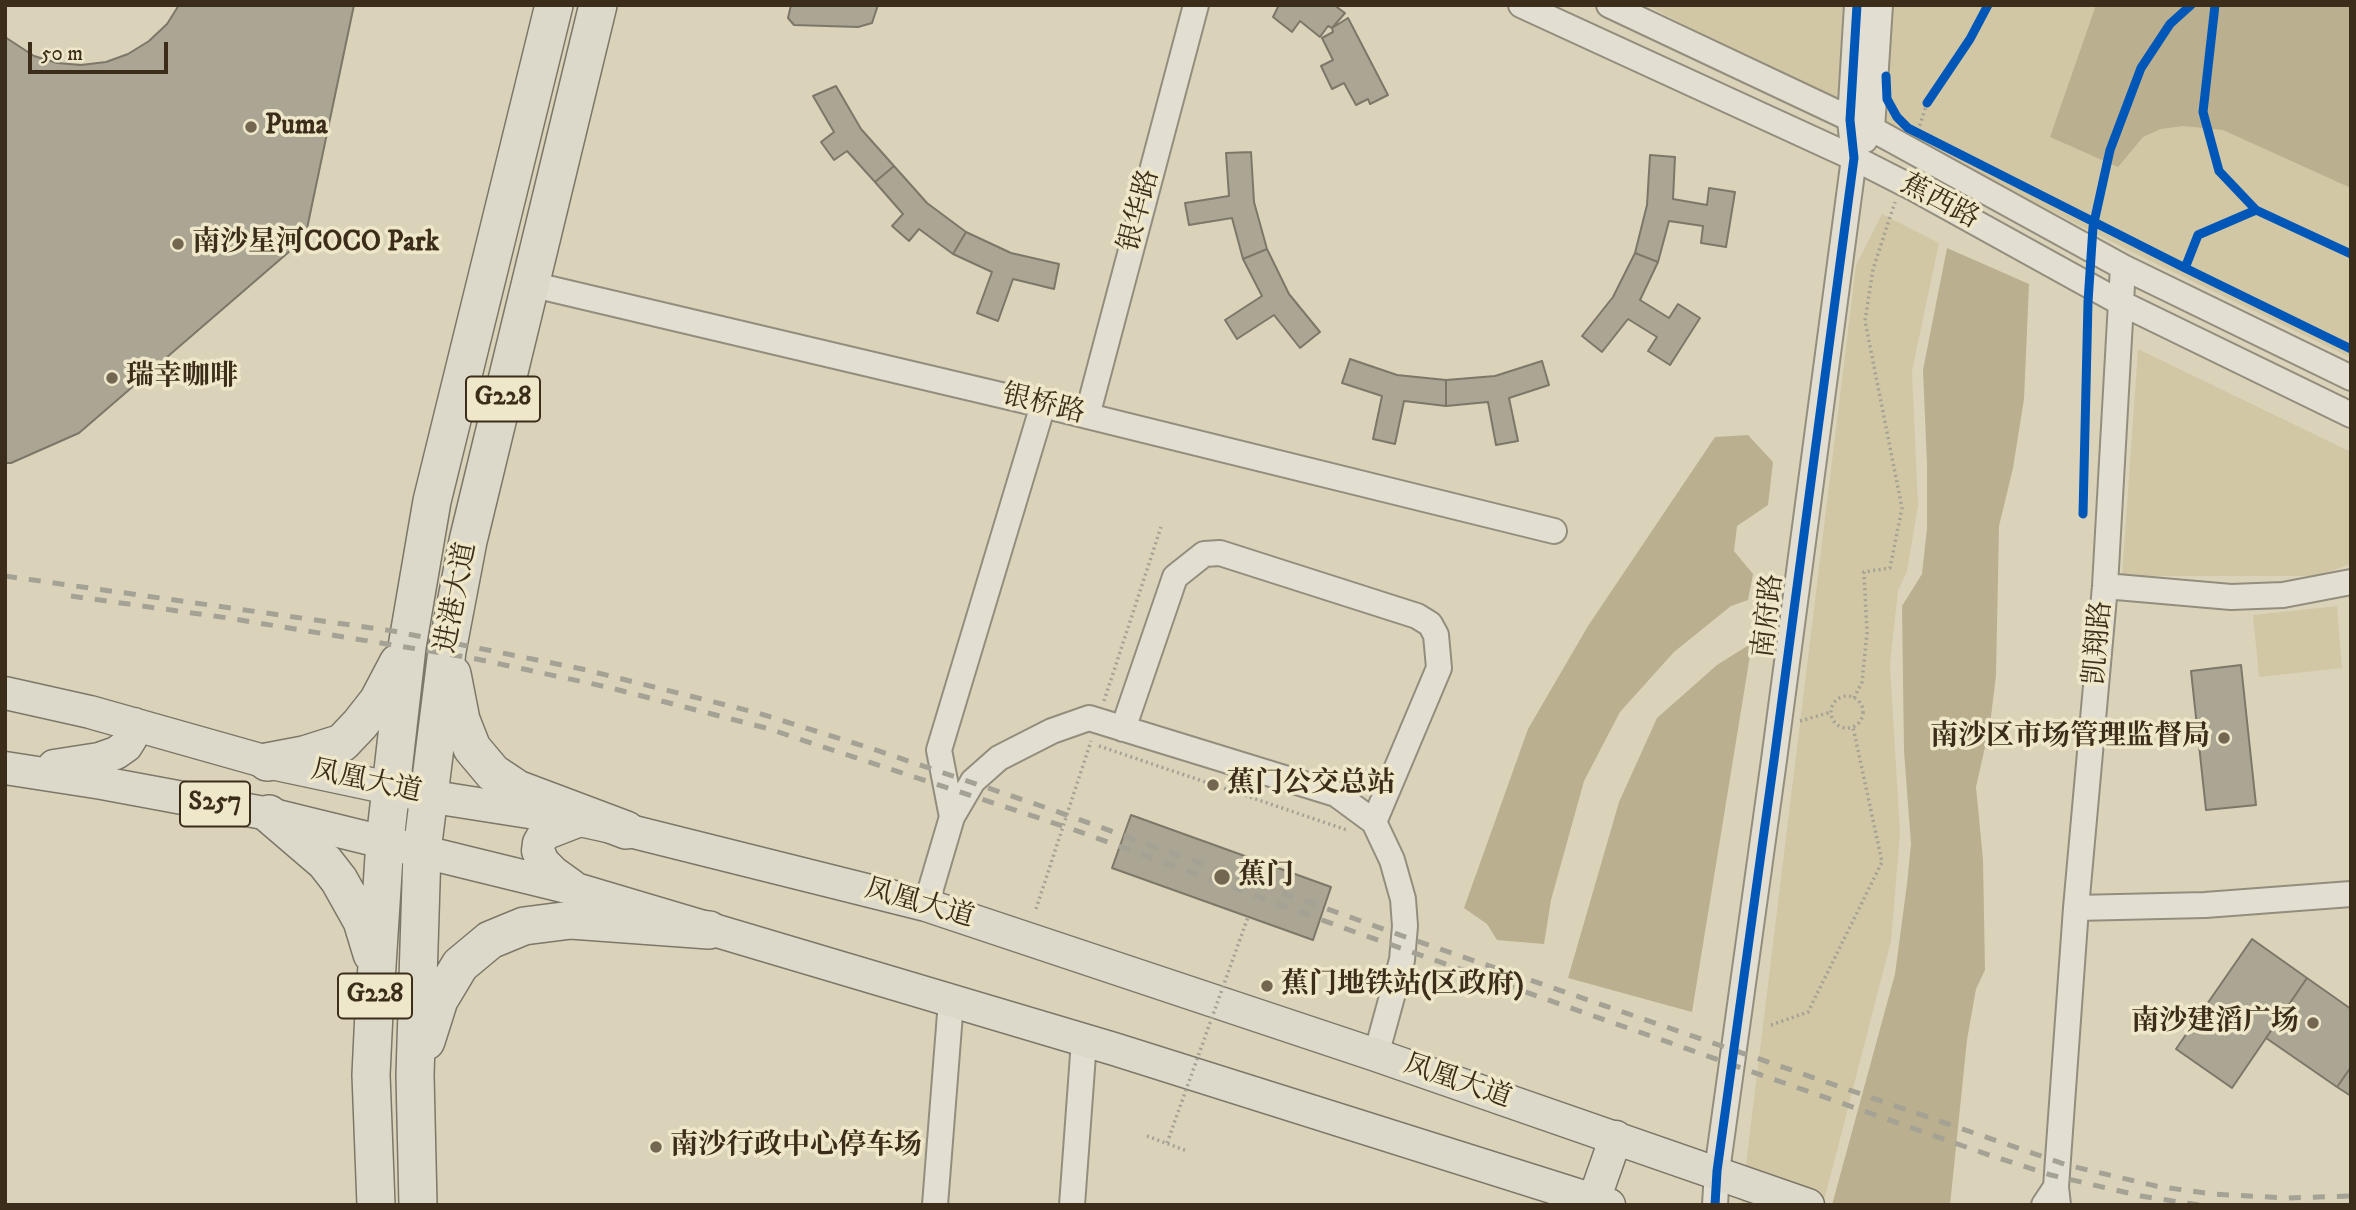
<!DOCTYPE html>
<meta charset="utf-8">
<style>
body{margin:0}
#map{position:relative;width:2356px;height:1210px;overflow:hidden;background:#dad3ba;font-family:"IM FELL DW Pica",serif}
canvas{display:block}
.frame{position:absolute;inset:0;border:7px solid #3b2d19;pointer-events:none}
.scale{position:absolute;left:28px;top:42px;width:140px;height:32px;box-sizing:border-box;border:4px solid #3b2d19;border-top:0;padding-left:9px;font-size:21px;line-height:24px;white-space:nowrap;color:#3b2d19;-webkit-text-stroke:5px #efe7ca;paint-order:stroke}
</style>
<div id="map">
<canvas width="2356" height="1210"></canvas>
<div class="frame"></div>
<div class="scale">50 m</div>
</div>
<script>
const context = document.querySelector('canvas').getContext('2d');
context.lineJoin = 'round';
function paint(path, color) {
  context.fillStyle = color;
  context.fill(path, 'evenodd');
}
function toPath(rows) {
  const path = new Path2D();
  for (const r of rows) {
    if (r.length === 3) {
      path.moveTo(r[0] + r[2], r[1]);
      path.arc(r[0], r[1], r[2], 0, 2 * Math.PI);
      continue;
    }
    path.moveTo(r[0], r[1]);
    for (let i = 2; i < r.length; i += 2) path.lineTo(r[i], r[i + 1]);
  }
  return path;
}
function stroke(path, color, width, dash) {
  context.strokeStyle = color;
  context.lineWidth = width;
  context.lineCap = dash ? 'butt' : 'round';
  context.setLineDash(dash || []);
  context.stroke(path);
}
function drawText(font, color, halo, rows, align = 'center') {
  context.font = font + ' "IM FELL DW Pica","Noto Serif SC",serif';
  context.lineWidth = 7;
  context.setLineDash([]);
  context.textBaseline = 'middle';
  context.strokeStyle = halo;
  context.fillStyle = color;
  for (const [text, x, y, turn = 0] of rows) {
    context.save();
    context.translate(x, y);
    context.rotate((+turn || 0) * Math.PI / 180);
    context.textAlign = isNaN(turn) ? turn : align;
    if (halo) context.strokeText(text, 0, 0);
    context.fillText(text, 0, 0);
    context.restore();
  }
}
const green = toPath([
 [1646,5,2351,5,2351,358,2134,253],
 [1882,214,1939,243,1912,371,1918,506,1907,571,1898,591,1890,664,1900,833,1891,941,1823,1205,1741,1205,1856,265],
 [2138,349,2351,452,2351,564,2317,576,2122,576],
 [2337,606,2342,668,2259,677,2253,615]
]);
const water = toPath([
 [2096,5,2351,5,2351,188,2223,130,2183,126,2161,129,2143,137,2118,167,2050,137],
 [1947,248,2029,284,2024,399,2013,468,1999,526,1996,675,1990,725,1976,787,1983,860,1985,970,1976,989,1967,1040,1950,1205,1832,1205,1895,974,1907,884,1911,844,1904,751,1902,606,1922,574,1927,528,1927,464,1923,370],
 [1748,435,1773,462,1768,505,1737,526,1734,551,1753,574,1748,600,1731,606,1674,652,1620,712,1584,781,1551,900,1544,944,1497,940,1487,924,1464,908,1528,729,1588,626,1715,437],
 [1752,643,1692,1012,1568,978,1619,802,1657,718,1717,665]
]);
const building = toPath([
 [179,5,354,5,305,238,79,433,11,463,5,463,5,37,34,56,57,63,81,65,106,62,128,54,149,41,167,24,179,5],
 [791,5,878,5,872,23,858,27,794,25,788,18,791,5],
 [1279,5,1334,5,1345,13,1332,28,1328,26,1320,37,1300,21,1292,32,1273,17,1279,5],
 [1348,18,1388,95,1370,104,1368,99,1356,105,1344,83,1332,89,1321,66,1333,60,1322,38,1333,32,1332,28,1348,18],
 [836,86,861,129,894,166,875,182,847,151,834,160,821,142,834,132,813,96,836,86],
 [1251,152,1254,202,1267,249,1243,259,1232,218,1189,225,1185,203,1229,196,1226,153,1251,152],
 [1650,155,1675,157,1673,199,1707,205,1709,188,1735,192,1726,247,1701,243,1703,226,1669,221,1658,262,1635,253,1647,205,1650,155],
 [894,166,927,203,966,232,953,254,919,229,909,241,892,226,903,214,875,182,894,166],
 [966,232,1011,253,1059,264,1054,289,1013,279,998,321,977,313,992,272,953,254,966,232],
 [1267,249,1289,294,1320,332,1300,348,1274,315,1237,339,1225,320,1262,296,1243,259,1267,249],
 [1635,253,1658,262,1640,300,1669,318,1678,304,1700,318,1670,365,1648,351,1657,337,1628,319,1602,352,1582,336,1613,297,1635,253],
 [1350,359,1397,375,1446,380,1446,406,1404,401,1395,444,1373,439,1382,396,1342,383,1350,359],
 [1542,361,1549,385,1509,398,1518,441,1496,445,1488,402,1446,406,1446,380,1495,376,1542,361],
 [2241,665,2256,805,2206,810,2191,671,2241,665],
 [1131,815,1331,887,1313,940,1112,868,1131,815],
 [2252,939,2307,978,2232,1088,2176,1049,2252,939],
 [2307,978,2351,1009,2351,1067,2337,1087,2266,1038,2307,978],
 [2351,1067,2351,1096,2337,1087,2351,1067]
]);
const path = toPath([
 [1918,131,1927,103],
 [1847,712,16],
 [1854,698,1862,682,1867,633,1864,572,1890,568,1902,508,1865,321,1873,269,1895,202],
 [1104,701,1161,527],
 [1800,721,1831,712],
 [1099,746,1347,830],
 [1036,909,1091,741],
 [1771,1025,1808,1012,1882,862,1853,727],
 [1147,1136,1187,1151]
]);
const minor = toPath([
 [1521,5,1854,158,1913,188,2121,303,2351,415],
 [1609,5,1872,129,2123,267,2351,378],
 [1865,140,1872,129,1880,5],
 [530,284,1043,405,1554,531],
 [1087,416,1196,5],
 [2105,586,2231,597,2283,595,2351,582],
 [1123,729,1175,577,1204,554,1220,553,1417,616,1430,624,1436,635,1439,668,1374,822],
 [952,817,939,750,1043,405],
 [926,905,952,817,973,781,999,758,1052,731,1089,718,1336,794,1374,822,1392,860,1403,899,1405,926,1402,960,1376,1055],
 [2076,908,2205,905,2351,894],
 [2056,1187,2076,908,2105,586,2123,267],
 [935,1205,951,1001],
 [1072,1205,1084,1041],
 [1715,1205,1717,1171,1774,760,1854,158,1850,120,1857,5],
 [2044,1205,2056,1187,2058,1205]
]);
const major = toPath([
 [5,693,90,712,267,762,427,796,580,820,626,830,926,905,1376,1055,1808,1205],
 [54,766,99,759,116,753,126,746,131,738,134,724],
 [5,768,102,783,269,814,579,890,1114,1049,1609,1205],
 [572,886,554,873,543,862,538,851,539,843,544,834,580,820],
 [1594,1200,1616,1137]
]);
const highway = toPath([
 [452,674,461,720,472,748,493,773,517,789,626,830],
 [267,762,304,755,342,743,360,724,378,701,398,663],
 [269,814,325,862,339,880,362,921,372,954],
 [426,1041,439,1000,460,965,490,940,524,926,571,920,709,930],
 [376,1205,371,1075,374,1012,385,841,407,647,432,501,554,5],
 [418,1205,415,1075,422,851,447,651,468,541,598,5]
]);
const rail = toPath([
 [5,576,393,631,582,669,758,713,873,749,1050,809,1411,939,2067,1165,2156,1186,2212,1194,2288,1198,2351,1196],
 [71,596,228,618,472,658,607,687,766,728,1072,829,1355,932,1986,1154,2051,1175,2141,1196,2199,1205]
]);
const pathBridge = toPath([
 [1167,1143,1248,917]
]);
const cycleway = toPath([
 [2215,5,2203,112,2219,171,2256,210,2351,254],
 [1886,76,1887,99,1897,117,1908,128,2185,268,2351,349],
 [1927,103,1970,39,1988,5],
 [2185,268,2198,235,2256,210],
 [2083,514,2088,302,2093,227,2110,150,2141,68,2170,24,2191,5],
 [1715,1205,1717,1171,1774,760,1854,158,1850,120,1857,5]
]);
const markers = [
 [251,127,7,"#736751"],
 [178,244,7,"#736751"],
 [112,378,7,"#736751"],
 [2224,738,7,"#736751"],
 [1213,785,7,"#736751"],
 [1222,877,9,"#736751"],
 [1267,986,7,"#736751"],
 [2313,1023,7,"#736751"],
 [656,1147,7,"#736751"]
];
const shields = [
 [503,399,74],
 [215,804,70],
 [375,996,74]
];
const shieldNames = [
 ["G228",503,399],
 ["S257",215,804],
 ["G228",375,996]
];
const poiNames = [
 ["Puma",265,127],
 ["南沙星河COCO Park",192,244],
 ["瑞幸咖啡",126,378],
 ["南沙区市场管理监督局",2210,738,"right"],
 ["蕉门公交总站",1227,785],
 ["蕉门",1238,877],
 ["蕉门地铁站(区政府)",1281,986],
 ["南沙建滔广场",2299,1023,"right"],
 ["南沙行政中心停车场",670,1147]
];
const streetNames = [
 ["蕉西路",1939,203,28],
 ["银华路",1141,211,-75],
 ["银桥路",1043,406,14],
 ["进港大道",458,598,-79],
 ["南府路",1770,616,-83],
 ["凯翔路",2100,643,-85],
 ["凤凰大道",366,783,12],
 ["凤凰大道",919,905,16],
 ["凤凰大道",1457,1083,19]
];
paint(green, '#d1c7a5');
paint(water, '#baaf8e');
paint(building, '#aba594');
stroke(building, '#7c7768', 2);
stroke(minor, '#938d7d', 28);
stroke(major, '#7c7768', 35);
stroke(highway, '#7c7768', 40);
stroke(path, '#a4a195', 3.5, [2, 3.5]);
stroke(minor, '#e2ded2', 24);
stroke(major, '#ddd9ca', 32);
stroke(highway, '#ddd9ca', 37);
stroke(rail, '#a4a195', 5, [12, 12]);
stroke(pathBridge, '#a4a195', 3.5, [2, 3.5]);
stroke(cycleway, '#0057b8', 9);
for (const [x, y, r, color] of markers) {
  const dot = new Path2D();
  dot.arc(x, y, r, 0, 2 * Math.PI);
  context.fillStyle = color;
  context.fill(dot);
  stroke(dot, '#efe7ca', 2.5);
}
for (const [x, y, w] of shields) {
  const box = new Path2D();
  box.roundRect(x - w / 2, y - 22.5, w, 45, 5);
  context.fillStyle = '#efe7ca';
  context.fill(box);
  stroke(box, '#3b2d19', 2);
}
drawText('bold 26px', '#3b2d19', null, shieldNames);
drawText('bold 28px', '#3b2d19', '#efe7ca', poiNames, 'left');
drawText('28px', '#3b2d19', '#efe7ca', streetNames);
</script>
